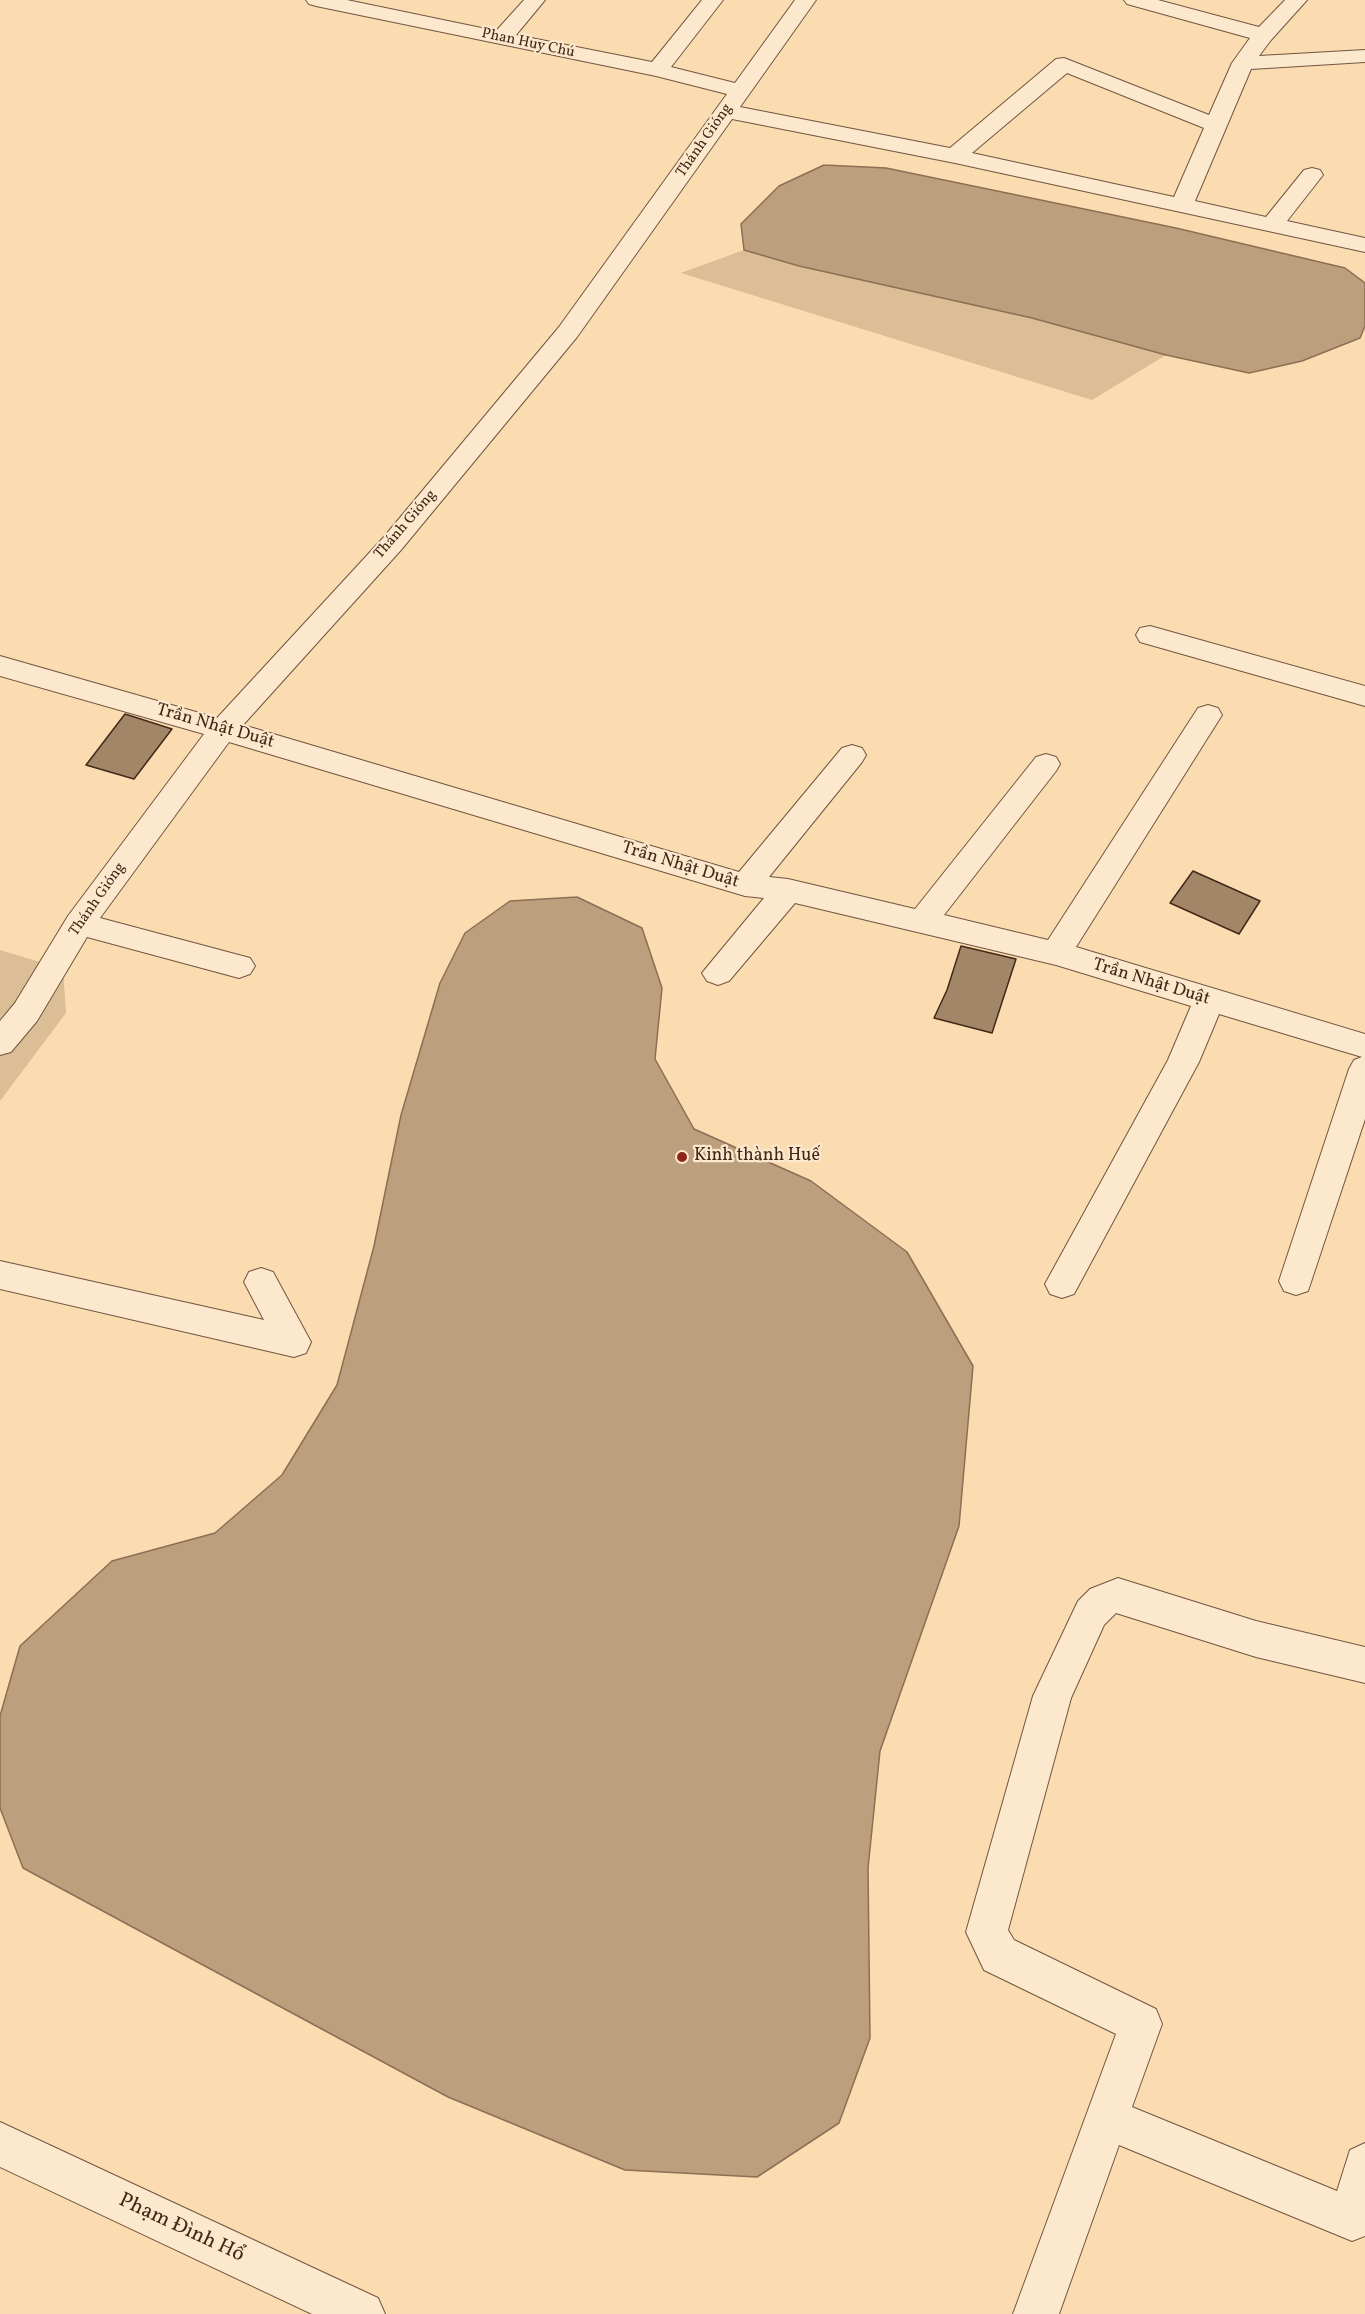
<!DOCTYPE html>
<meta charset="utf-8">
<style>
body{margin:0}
canvas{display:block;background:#fadcb0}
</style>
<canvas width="1365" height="2314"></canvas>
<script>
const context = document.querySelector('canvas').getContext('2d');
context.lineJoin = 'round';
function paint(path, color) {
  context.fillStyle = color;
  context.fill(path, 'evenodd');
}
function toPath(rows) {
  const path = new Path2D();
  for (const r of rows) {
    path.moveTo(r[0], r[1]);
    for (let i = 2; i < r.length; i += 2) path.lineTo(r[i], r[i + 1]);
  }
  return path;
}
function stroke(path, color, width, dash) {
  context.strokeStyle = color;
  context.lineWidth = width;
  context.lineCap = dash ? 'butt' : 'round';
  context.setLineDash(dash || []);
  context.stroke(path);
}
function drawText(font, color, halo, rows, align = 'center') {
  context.font = font + ' Vollkorn,serif';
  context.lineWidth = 4.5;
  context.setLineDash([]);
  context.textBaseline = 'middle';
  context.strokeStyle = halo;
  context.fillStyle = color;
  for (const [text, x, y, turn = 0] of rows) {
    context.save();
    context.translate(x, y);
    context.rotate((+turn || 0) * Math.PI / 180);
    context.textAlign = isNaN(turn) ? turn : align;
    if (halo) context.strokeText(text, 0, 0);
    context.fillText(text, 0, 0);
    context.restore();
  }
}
const green = toPath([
 [744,250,799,266,1032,318,1166,355,1092,400,681,273],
 [0,950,63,969,66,1013,0,1101]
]);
const water = toPath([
 [824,165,886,168,1176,228,1345,268,1365,283,1365,326,1360,338,1302,361,1249,373,1166,355,1032,318,799,266,744,250,741,224,779,186,824,165],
 [577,897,642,928,662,988,655,1059,694,1129,811,1181,907,1252,973,1366,959,1526,880,1751,868,1868,870,2038,839,2123,757,2177,625,2170,448,2097,23,1868,0,1808,0,1716,20,1646,112,1561,215,1533,282,1475,337,1385,374,1246,401,1115,440,983,465,933,510,901,577,897]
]);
const building = toPath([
 [125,714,172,729,134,779,86,765,125,714],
 [1193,871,1260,901,1239,934,1170,903,1193,871],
 [961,946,1016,959,992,1033,934,1018,947,990,961,946]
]);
const minor = toPath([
 [306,0,347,0,496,31,524,0,545,0,516,35,652,62,702,0,723,0,671,67,735,83,795,0,816,0,740,107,950,148,1056,59,1064,58,1209,115,1232,63,1250,38,1127,4,1124,0,1158,0,1259,27,1285,0,1307,0,1271,40,1259,56,1365,50,1365,62,1251,69,1195,201,1266,217,1304,170,1312,168,1320,170,1323,175,1287,221,1365,238,1365,252,955,163,732,119,577,337,401,550,243,725,739,872,842,748,852,745,862,748,866,755,862,762,769,877,788,879,915,909,1036,757,1046,754,1056,757,1060,764,1056,771,944,915,1048,940,1198,708,1208,705,1218,708,1222,715,1076,947,1365,1034,1365,1119,1308,1291,1296,1295,1284,1291,1279,1281,1349,1069,1354,1060,1362,1057,1219,1014,1199,1062,1074,1294,1062,1298,1050,1294,1045,1284,1168,1060,1191,1006,1056,965,795,903,729,981,718,985,707,981,702,973,764,898,745,896,229,742,100,918,250,958,255,966,250,974,239,978,87,937,37,1021,11,1052,0,1055,0,1021,15,1003,68,916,204,734,0,676,0,656,217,718,383,538,559,327,727,94,656,76,316,6,309,4,306,0],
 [1067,73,1204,128,1174,197,972,153,1067,73],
 [1150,626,1365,686,1365,706,1140,642,1136,635,1140,628,1150,626],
 [0,1261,264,1320,244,1282,249,1272,261,1268,273,1272,311,1342,306,1353,294,1357,0,1289,0,1261],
 [1118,1578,1256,1621,1365,1647,1365,1683,1256,1657,1116,1613,1104,1625,1071,1698,1008,1930,1014,1940,1156,2009,1162,2024,1132,2107,1337,2191,1350,2150,1365,2143,1365,2236,1352,2241,1119,2145,1059,2314,1013,2314,1116,2034,984,1970,966,1932,1033,1696,1078,1601,1090,1589,1118,1578],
 [0,2122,378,2298,385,2314,312,2314,0,2167,0,2122]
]);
const markers = [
 [682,1157,6,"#8f2418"]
];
const farStreetnames = [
 ["Phan Huy Chú",528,44,12],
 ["Thánh Gióng",705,141,-55],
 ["Thánh Gióng",406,525,-49],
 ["Thánh Gióng",98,900,-55]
];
const streetNames = [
 ["Trần Nhật Duật",215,727,16],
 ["Trần Nhật Duật",680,866,17],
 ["Trần Nhật Duật",1151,983,17]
];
const poiNames = [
 ["Kinh thành Huế",694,1157]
];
const nearStreetnames = [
 ["Phạm Đình Hổ",181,2229,25]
];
paint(green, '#dbbd96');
paint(water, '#bc9f7d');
stroke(water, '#8c6f55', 1.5);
paint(building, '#a28668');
stroke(building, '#43281a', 1.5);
stroke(minor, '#715540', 2);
paint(minor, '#fce8cc');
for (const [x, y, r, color] of markers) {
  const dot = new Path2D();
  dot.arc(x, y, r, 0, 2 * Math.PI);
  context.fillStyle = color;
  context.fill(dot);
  stroke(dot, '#fce8cc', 2);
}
drawText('15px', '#43281a', '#fce8cc', farStreetnames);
drawText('18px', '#43281a', '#fce8cc', streetNames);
drawText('18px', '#43281a', '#fce8cc', poiNames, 'left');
drawText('21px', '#43281a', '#fce8cc', nearStreetnames);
</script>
